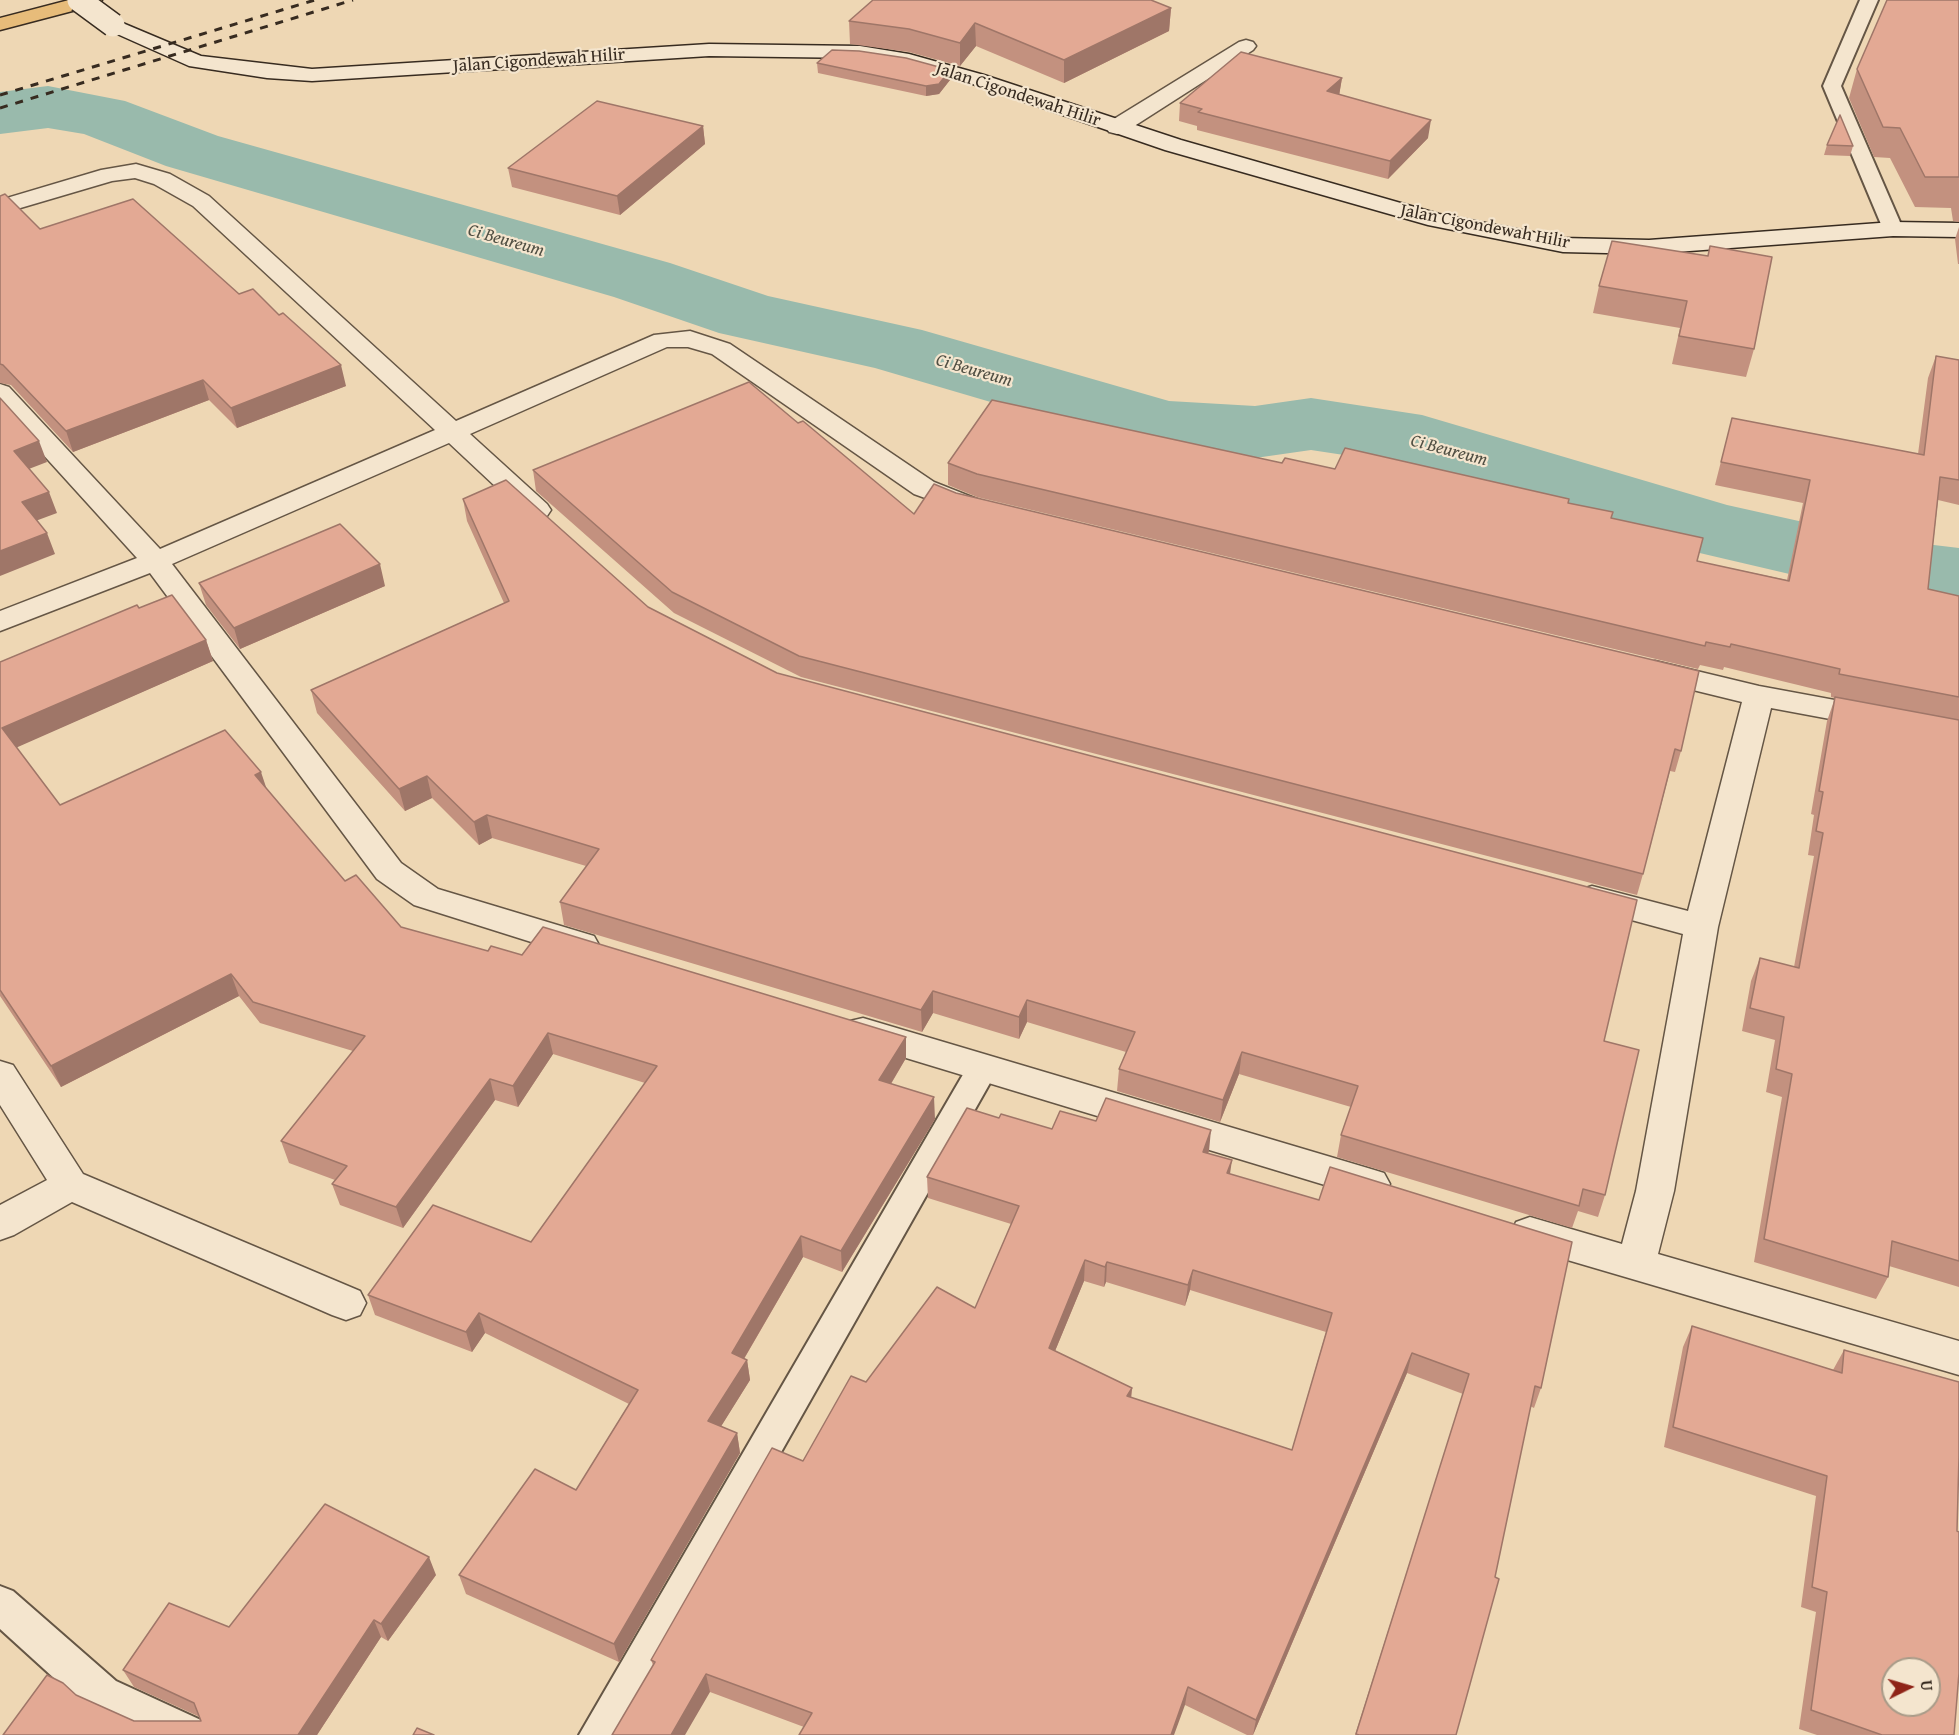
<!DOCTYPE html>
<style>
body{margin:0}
#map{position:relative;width:1959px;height:1735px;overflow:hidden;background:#eed7b4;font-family:"Gentium Book Plus",serif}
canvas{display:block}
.north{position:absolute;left:1881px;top:1657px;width:60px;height:60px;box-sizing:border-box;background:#f4e5ce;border:2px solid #a89b88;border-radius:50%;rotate:85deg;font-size:16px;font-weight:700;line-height:24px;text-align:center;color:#372b20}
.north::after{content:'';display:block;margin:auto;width:21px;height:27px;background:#8f2418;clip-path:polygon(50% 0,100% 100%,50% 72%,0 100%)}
</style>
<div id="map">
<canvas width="1959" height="1735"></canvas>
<div class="north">U</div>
</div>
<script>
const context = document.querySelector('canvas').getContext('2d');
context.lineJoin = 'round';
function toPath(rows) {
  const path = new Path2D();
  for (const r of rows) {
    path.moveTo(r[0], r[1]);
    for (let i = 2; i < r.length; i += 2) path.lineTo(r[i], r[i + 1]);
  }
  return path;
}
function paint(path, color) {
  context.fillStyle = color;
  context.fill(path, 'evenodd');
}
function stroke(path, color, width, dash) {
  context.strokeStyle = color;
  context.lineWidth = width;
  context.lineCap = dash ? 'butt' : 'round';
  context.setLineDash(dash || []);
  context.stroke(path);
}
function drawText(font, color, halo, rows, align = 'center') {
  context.font = font + ' "Gentium Book Plus",serif';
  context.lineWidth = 4.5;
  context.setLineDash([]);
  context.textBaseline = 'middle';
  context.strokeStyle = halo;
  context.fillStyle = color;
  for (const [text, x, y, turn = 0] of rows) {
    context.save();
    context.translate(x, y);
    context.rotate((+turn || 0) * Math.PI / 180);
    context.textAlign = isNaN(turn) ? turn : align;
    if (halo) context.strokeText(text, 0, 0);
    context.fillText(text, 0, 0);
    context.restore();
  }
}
const river = toPath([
 [48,86,125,101,218,136,670,263,768,296,922,330,1169,401,1255,406,1311,398,1422,415,1727,505,1875,538,1959,548,1959,606,1875,594,1674,547,1410,465,1311,450,1255,458,1164,453,875,368,719,333,614,297,166,166,84,134,48,128,0,134,0,92,48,86]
]);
const lane = toPath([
 [1860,0,1878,0,1841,86,1903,229,1900,233,1893,235,1886,233,1883,229,1823,86,1860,0],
 [983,1055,994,1059,999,1067,621,1735,579,1735,972,1059,983,1055],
 [0,1586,13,1591,116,1681,203,1721,209,1735,145,1735,88,1709,0,1629,0,1586]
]);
const street = toPath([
 [1246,40,1253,42,1256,46,1253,50,1125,132,1117,134,1109,132,1106,127,1109,122,1239,42,1246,40],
 [136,164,170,174,209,196,456,421,654,335,690,331,730,344,934,482,982,501,986,507,982,513,972,515,914,494,712,354,688,347,667,347,470,434,547,504,551,510,547,516,537,518,527,516,449,443,172,564,401,863,438,889,594,936,599,945,594,954,582,958,414,905,377,879,150,573,0,631,0,611,137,558,0,407,0,384,9,387,160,549,435,430,193,206,154,184,135,178,112,181,0,214,0,200,101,170,136,164],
 [1655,661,1759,686,1959,723,1959,743,1771,708,1718,927,1674,1191,1658,1254,1959,1341,1959,1375,1530,1249,1516,1244,1511,1233,1516,1222,1530,1217,1622,1244,1636,1191,1683,934,1580,906,1575,898,1580,890,1592,886,1688,911,1742,702,1644,678,1640,671,1644,664,1655,661],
 [863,1018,1371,1169,1384,1173,1390,1184,1384,1195,1371,1199,850,1041,845,1031,850,1021,863,1018],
 [0,1061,13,1065,83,1174,360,1291,366,1303,360,1315,346,1320,332,1315,72,1202,14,1235,0,1240,0,1205,47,1180,0,1105,0,1061]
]);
const secondary = toPath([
 [113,19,201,56,312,69,709,44,860,46,909,54,984,75,1181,140,1439,214,1563,238,1649,240,1893,222,1959,223,1959,237,1893,236,1649,254,1563,252,1428,225,1165,150,970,83,907,66,860,58,709,56,312,81,267,78,189,66,106,29,103,25,106,21,113,19]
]);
const highway = toPath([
 [69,0,102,0,99,4,0,30,0,18,69,0]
]);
const rail = toPath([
 [0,95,315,0],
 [0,108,353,0]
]);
const secondaryBridge = toPath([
 [79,0,113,25]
]);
const wall = toPath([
 [1959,0,1959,222,1953,221,1951,208,1915,207,1890,158,1874,157,1849,98,1857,69],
 [1171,8,1169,31,1064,83,976,46,960,66,909,52,850,44,849,21],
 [817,63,950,80,939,94,926,96,818,73],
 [1342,78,1339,95,1428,138,1388,179,1197,130,1197,126,1179,121,1180,103],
 [703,126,705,144,620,215,512,187,508,168],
 [1827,145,1853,146,1850,156,1824,155],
 [0,196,40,229,239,294,346,386,237,428,209,400,73,452,11,385,0,383],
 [1959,227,1959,264,1958,264,1955,239],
 [1612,241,1754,349,1746,377,1672,364,1680,328,1593,313,1599,286],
 [1936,356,1959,360,1959,505,1938,500,1928,589,1959,596,1959,1287,1889,1266,1888,1277,1876,1299,1754,1262,1782,1097,1766,1092,1775,1040,1742,1031,1751,981,1760,958,1794,967,1814,856,1808,855,1814,815,1811,814,1827,721,1835,698,1831,697,1831,693,1724,667,1723,670,1700,665,1698,669,977,497,948,485,948,463,1282,463,1335,469,1568,503,1611,518,1697,561,1787,580,1803,503,1715,485,1732,418,1918,454,1928,378],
 [798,423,914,514,956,493,1681,751,1675,772,1670,771,1643,874,1637,895,801,677,674,613,536,491,533,470],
 [463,499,648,607,777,673,1604,1041,1605,1195,1598,1217,1578,1211,1572,1228,1337,1157,1341,1135,1351,1107,1239,1074,1220,1122,1117,1091,1119,1069,1126,1052,1027,1022,1019,1039,933,1013,922,1032,564,925,560,902,586,866,492,838,479,845,432,798,405,811,317,713,311,690,504,603,467,521],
 [199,583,385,586,240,649,206,605],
 [139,608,206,640,213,661,16,747,60,805,266,788,345,881,401,927,488,951,522,955,906,1037,906,1058,891,1084,935,1119,842,1272,803,1257,744,1359,747,1360,750,1380,721,1426,737,1433,740,1453,619,1662,466,1594,459,1575,576,1490,629,1404,485,1333,472,1352,375,1315,368,1295,531,1242,645,1083,553,1054,518,1107,495,1100,403,1228,340,1205,332,1184,335,1180,289,1163,281,1141,353,1051,260,1023,239,996,61,1087,0,996,0,662],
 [999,1118,1052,1129,1096,1121,1209,1151,1208,1153,1230,1174,1541,1388,1534,1408,1530,1406,1456,1735,1355,1735,1463,1394,1407,1373,1253,1735,1247,1735,1185,1705,804,1727,710,1692,653,1665,651,1660,803,1461,866,1382,975,1308,1011,1224,928,1198,927,1177],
 [1084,1281,1104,1287,1106,1282,1185,1306,1190,1290,1326,1332,1292,1450,1131,1398,1132,1388,1055,1351],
 [1692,1326,1833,1370,1844,1350,1957,1531,1954,1735,1817,1735,1799,1729,1816,1612,1801,1607,1816,1496,1664,1447,1683,1347],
 [436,1575,388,1641,381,1637,317,1735,3,1735,76,1695,134,1721,201,1721,200,1717,134,1687,123,1670,229,1627]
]);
const shadedWall = toPath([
 [1171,8,1169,31,1064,83,1064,60],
 [975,23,976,46,960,66,960,43],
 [950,70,950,80,939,94,926,96,926,86],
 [1342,78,1339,96,1327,91],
 [1431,120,1428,138,1388,179,1390,161],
 [703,126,705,144,620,215,617,196],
 [341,365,346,386,237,428,231,408],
 [203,380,209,400,73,452,66,431],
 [39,441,47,462,21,472,14,451],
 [49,492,57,513,30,523,22,502],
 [47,533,55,554,0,576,0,551],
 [380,564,385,586,240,649,234,628],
 [206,640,213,661,11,750,2,728],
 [261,772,268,793,255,775],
 [427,776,432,798,405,811,399,789],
 [487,815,492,838,479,845,474,822],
 [231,974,239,996,61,1087,51,1066],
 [933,991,933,1013,922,1032,921,1010],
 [1027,1000,1027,1022,1019,1039,1019,1017],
 [548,1033,553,1054,518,1107,513,1086],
 [906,1037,906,1058,880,1102,879,1080],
 [1242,1052,1239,1074,1220,1122,1223,1100],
 [490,1079,495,1100,403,1228,396,1207],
 [934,1097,935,1119,842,1272,841,1251],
 [1211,1130,1209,1151,1200,1172,1203,1152],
 [1232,1160,1229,1181,1227,1173],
 [801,1236,803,1257,735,1374,732,1353],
 [1085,1260,1084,1281,1048,1368,1049,1348],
 [1107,1262,1106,1282,1104,1287,1105,1267],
 [1193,1270,1190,1290,1185,1306,1188,1285],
 [479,1313,485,1333,472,1352,466,1332],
 [1412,1353,1407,1373,1253,1735,1256,1720],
 [747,1360,750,1380,712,1441,708,1421],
 [1132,1388,1130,1408,1127,1396],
 [737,1433,740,1453,619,1662,614,1644],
 [429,1557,436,1575,388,1641,381,1624],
 [374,1620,381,1637,317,1735,298,1735],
 [706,1674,710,1692,685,1735,671,1735],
 [1188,1687,1185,1705,1174,1735,1171,1735]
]);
const building = toPath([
 [873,0,1151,0,1171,8,1064,60,975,23,960,43,909,29,849,21,873,0],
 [1887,0,1959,0,1959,177,1925,177,1900,128,1883,127,1857,69,1887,0],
 [832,50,859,51,906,58,950,70,939,84,926,86,817,63,832,50],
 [1241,52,1342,78,1327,91,1431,120,1390,161,1198,112,1202,109,1180,103,1241,52],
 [597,101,703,126,617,196,508,168,597,101],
 [1840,115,1853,146,1827,145,1840,115],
 [5,194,40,229,133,199,239,294,253,289,279,315,283,313,341,365,231,408,203,380,66,431,3,365,0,364,0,196,5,194],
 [1612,241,1708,256,1710,246,1772,257,1754,349,1679,336,1687,301,1599,286,1612,241],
 [1936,356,1959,360,1959,480,1940,477,1928,589,1959,596,1959,697,1839,674,1840,669,1731,644,1730,647,1706,642,1705,646,977,474,948,463,992,400,1282,463,1285,458,1335,469,1345,448,1569,499,1568,503,1613,512,1611,518,1703,538,1697,561,1789,581,1810,480,1721,462,1732,418,1924,455,1936,356],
 [749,382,798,423,803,421,914,514,934,484,956,493,1699,671,1681,751,1675,749,1643,874,799,656,672,592,533,470,749,382],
 [0,398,39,441,14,451,49,492,22,502,47,533,0,551,0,398],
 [506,480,648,607,777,673,1637,900,1604,1041,1639,1050,1605,1195,1583,1189,1579,1206,1341,1135,1358,1086,1242,1052,1223,1100,1119,1069,1135,1032,1027,1000,1019,1017,933,991,921,1010,560,902,599,849,487,815,474,822,427,776,399,789,311,690,509,601,463,499,506,480],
 [340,524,380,564,234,628,199,583,340,524],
 [172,595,206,640,2,728,60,805,225,730,261,772,255,775,345,881,356,875,401,927,488,951,491,946,522,955,543,927,906,1037,879,1080,934,1097,841,1251,801,1236,732,1353,747,1360,708,1421,737,1433,614,1644,459,1575,535,1469,576,1490,638,1390,479,1313,466,1332,368,1295,433,1205,531,1242,657,1066,548,1033,513,1086,490,1079,396,1207,332,1184,347,1166,281,1141,365,1036,253,1002,231,974,51,1066,0,990,0,662,137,605,139,608,172,595],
 [1835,697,1959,720,1959,1261,1892,1241,1888,1277,1764,1239,1792,1074,1776,1069,1784,1017,1750,1008,1760,958,1799,968,1823,833,1816,831,1823,792,1819,791,1835,697],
 [1106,1098,1211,1130,1203,1152,1232,1160,1227,1173,1319,1200,1330,1167,1572,1242,1541,1388,1535,1386,1495,1577,1499,1579,1456,1735,1359,1735,1356,1734,1469,1374,1412,1353,1256,1720,1188,1687,1171,1735,799,1735,812,1713,706,1674,671,1735,612,1735,655,1662,651,1660,772,1448,803,1461,851,1376,866,1382,937,1287,975,1308,1019,1206,927,1177,967,1108,999,1118,1001,1114,1052,1129,1060,1111,1096,1121,1106,1098],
 [1085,1260,1105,1267,1107,1262,1188,1285,1193,1270,1332,1313,1292,1450,1127,1396,1132,1388,1049,1348,1085,1260],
 [1692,1326,1842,1373,1844,1350,1959,1382,1959,1456,1957,1531,1959,1532,1959,1673,1954,1735,1882,1735,1811,1710,1827,1592,1812,1587,1827,1476,1673,1427,1692,1326],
 [1893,1669,1929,1669,1929,1705,1893,1705,1893,1669],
 [325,1504,429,1557,381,1624,374,1620,298,1735,3,1735,47,1675,63,1683,76,1695,134,1721,201,1721,194,1703,123,1670,169,1603,229,1627,325,1504],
 [417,1728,434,1735,413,1735,417,1728]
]);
const farStreetnames = [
 ["Jalan Cigondewah Hilir",539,61,-4],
 ["Jalan Cigondewah Hilir",1018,95,18],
 ["Jalan Cigondewah Hilir",1485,227,11]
];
const farWaternames = [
 ["Ci Beureum",506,241,16],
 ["Ci Beureum",974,371,16],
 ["Ci Beureum",1449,451,15]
];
paint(river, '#99baac');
stroke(lane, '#655645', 4);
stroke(street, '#655645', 3);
stroke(secondary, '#372b20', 3);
stroke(highway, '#372b20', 3);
paint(lane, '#f4e5ce');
paint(street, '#f4e5ce');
paint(secondary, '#f4e5ce');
paint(highway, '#e7bc7a');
stroke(rail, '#372b20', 3, [8, 8]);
stroke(secondaryBridge, '#372b20', 26, []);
stroke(secondaryBridge, '#f4e5ce', 23);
paint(wall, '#c3917f');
paint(shadedWall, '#9f7668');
paint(building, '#e3a994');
stroke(building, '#9f7668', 1.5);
drawText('18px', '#372b20', '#f4e5ce', farStreetnames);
drawText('italic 18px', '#504f43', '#f4e5ce', farWaternames);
</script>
